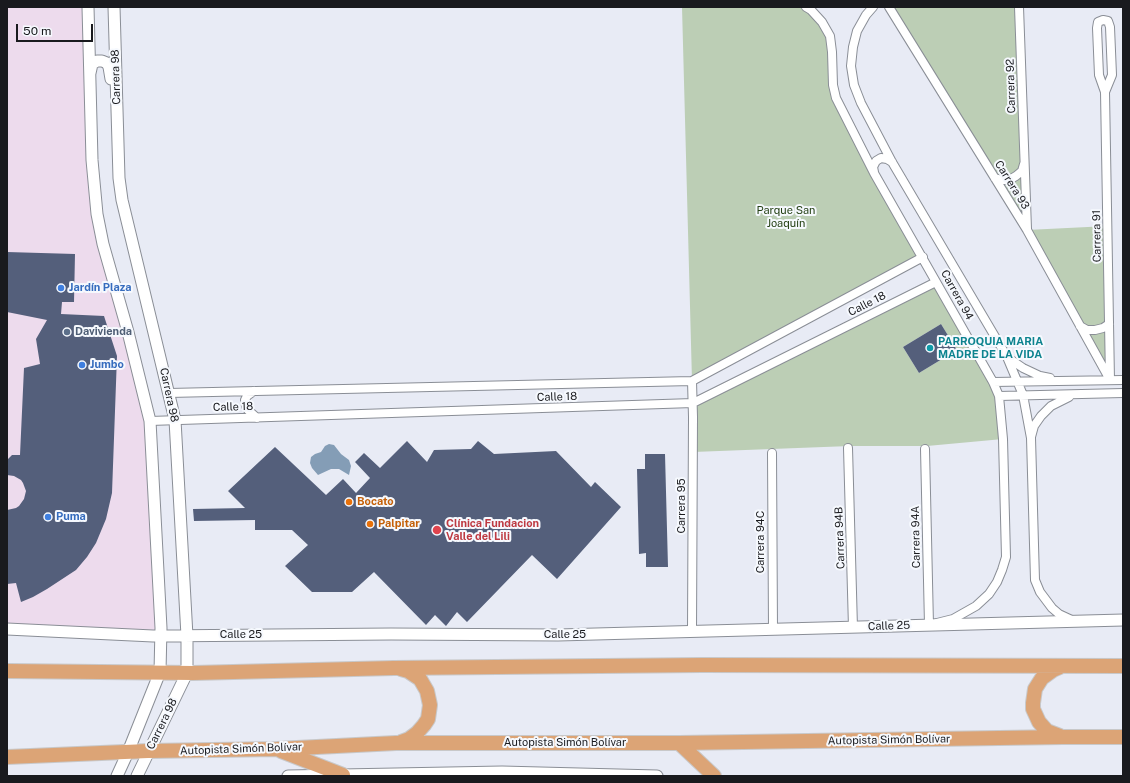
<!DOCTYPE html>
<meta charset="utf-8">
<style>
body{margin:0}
#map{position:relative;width:1130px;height:783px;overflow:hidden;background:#e8ebf5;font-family:"Public Sans",sans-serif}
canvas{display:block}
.frame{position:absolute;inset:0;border:8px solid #191a1e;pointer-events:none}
.scale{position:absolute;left:16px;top:24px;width:77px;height:18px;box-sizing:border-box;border:2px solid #191a1e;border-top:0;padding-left:5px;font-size:12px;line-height:14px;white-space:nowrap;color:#191a1e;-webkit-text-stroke:3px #f6f9fe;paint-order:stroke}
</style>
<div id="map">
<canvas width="1130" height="783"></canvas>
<div class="frame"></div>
<div class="scale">50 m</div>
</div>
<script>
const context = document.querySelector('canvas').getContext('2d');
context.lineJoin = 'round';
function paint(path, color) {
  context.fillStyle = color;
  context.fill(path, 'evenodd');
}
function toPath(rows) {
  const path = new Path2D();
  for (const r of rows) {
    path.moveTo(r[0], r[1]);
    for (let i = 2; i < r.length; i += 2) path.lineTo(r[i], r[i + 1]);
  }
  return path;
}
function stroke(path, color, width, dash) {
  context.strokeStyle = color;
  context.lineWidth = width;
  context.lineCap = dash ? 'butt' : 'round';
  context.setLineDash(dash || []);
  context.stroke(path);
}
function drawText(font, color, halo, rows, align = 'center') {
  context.font = font + ' "Public Sans",sans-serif';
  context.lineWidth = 4;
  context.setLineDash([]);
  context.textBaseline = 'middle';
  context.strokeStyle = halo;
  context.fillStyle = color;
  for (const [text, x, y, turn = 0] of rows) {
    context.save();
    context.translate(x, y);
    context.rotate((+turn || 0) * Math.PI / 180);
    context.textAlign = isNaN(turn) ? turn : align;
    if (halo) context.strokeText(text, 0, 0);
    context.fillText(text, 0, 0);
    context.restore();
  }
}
const commercial = toPath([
 [7,7,88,7,94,193,150,421,161,636,7,629]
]);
const green = toPath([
 [682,7,806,7,830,36,836,98,923,257,692,381],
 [889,7,1019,7,1027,230,1108,226,1110,380,1080,326],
 [936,282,993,382,1003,439,927,446,850,446,693,452,693,403],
 [941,324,957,350,919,373,903,347]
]);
const water = toPath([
 [329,444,334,445,341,454,349,460,351,466,349,475,339,469,331,469,318,475,312,468,310,463,311,457,315,454,321,452,325,446]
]);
const building = toPath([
 [7,252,75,254,74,302,62,302,61,314,104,316,117,356,112,493,106,519,96,543,87,557,76,570,47,589,33,597,21,602,16,583,7,584,7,510,16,508,19,506,24,499,26,491,23,483,21,480,14,476,7,475,7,460,12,455,20,455,24,368,40,364,36,339,47,320,7,312],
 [941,324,957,350,919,373,903,347],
 [407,441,427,462,434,450,471,449,478,441,494,454,556,451,591,487,595,482,621,507,557,579,532,555,467,622,457,612,446,626,435,615,426,625,374,572,352,592,312,592,285,566,308,545,292,530,255,530,255,520,194,521,193,509,245,508,228,491,275,447,326,495,343,479,356,493,370,478,355,462,364,453,380,468],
 [645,454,665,454,668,567,646,567,646,553,639,554,637,469,645,469]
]);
const minor = toPath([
 [806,7,811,10,822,22,830,36,832,52,833,85,836,98,874,173,993,382,999,396,1003,439,1006,557,1002,570,997,582,989,594,976,606,953,619,929,625,925,449],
 [873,7,866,15,857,31,853,47,851,66,854,85,861,103,892,162,1007,357,1023,395,1031,438,1035,580,1040,592,1052,608,1059,614,1074,621],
 [889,7,1027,230,1109,378],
 [1019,7,1027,229],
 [1105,92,1112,75,1110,27,1108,21,1103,20,1098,22,1097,28,1099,75,1105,92,1110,380],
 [874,172,873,167,876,161,881,158,887,159,892,162],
 [995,178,1002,180,1009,180,1016,176,1022,171,1024,164],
 [1080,326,1087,330,1095,330,1103,328,1109,324],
 [1007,357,1023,368,1040,376,1050,378],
 [692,381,693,417,692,631],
 [993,382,1123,380],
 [254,391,247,396,245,400,246,406,248,410,257,418],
 [169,393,692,381,923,257],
 [999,396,1123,393],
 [150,421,693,403,936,282],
 [1031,437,1034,426,1041,416,1051,406,1069,397],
 [848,448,853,628],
 [772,453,773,630]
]);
const tertiary = toPath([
 [88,7,92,160,97,214,103,244,128,332,150,421,161,628,160,672,128,752,117,776],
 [114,7,119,178,122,200,175,420,187,636,187,673,137,776],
 [90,73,92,64,97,61,102,61,107,63,109,67,111,79],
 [7,629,153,636,391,634,558,635,1123,620],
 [288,776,502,772,657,776]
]);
const trunk = toPath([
 [1060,667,1053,670,1042,678,1035,689,1033,703,1033,709,1039,722,1047,731,1060,736],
 [401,669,408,671,420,679,427,691,430,705,428,719,424,725,417,733,409,739,401,742],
 [7,671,193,673,394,668,702,665,1123,666],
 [679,743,714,776],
 [281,751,343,775],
 [7,757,148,751,277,749,396,743,679,743,1063,737,1123,737]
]);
const markers = [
 [61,288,4,"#3f7fe0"],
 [67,332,4,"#5c6f8a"],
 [930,348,4,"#0f9aa8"],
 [82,365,4,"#3f7fe0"],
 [349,502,4,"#e8710a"],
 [48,517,4,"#3f7fe0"],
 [370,524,4,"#e8710a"],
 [437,530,5,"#e0444e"]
];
const streetNames = [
 ["Carrera 98",116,77,-92],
 ["Carrera 92",1011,86,-92],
 ["Carrera 93",1012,185,58],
 ["Carrera 91",1097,236,-91],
 ["Carrera 94",957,295,61],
 ["Calle 18",867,304,-27],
 ["Carrera 98",169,395,78],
 ["Calle 18",557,397,-2],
 ["Calle 18",233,407,-2],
 ["Carrera 95",682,506,-90],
 ["Carrera 94A",916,537,-91],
 ["Carrera 94B",840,538,-92],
 ["Carrera 94C",761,542,-90],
 ["Calle 25",889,626,-2],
 ["Calle 25",241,635],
 ["Calle 25",565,635],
 ["Carrera 98",162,724,-64],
 ["Autopista Simón Bolívar",889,740,-1],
 ["Autopista Simón Bolívar",565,743],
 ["Autopista Simón Bolívar",241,749,-2]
];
const parkNames = [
 ["Parque San",786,211],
 ["Joaquín",786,224]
];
const shopNames = [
 ["Jardín Plaza",69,288],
 ["Jumbo",90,365],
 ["Puma",56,517]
];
const serviceNames = [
 ["Davivienda",75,332]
];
const cultureNames = [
 ["PARROQUIA MARIA",938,342],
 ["MADRE DE LA VIDA",938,355]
];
const foodNames = [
 ["Bocato",357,502],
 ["Palpitar",378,524]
];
const healthNames = [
 ["Clínica Fundacion",446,524],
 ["Valle del Lili",446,537]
];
paint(commercial, '#eddbed');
paint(green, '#bcceb5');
paint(water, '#849db6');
paint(building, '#545f7b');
stroke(minor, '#8a8e96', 10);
stroke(tertiary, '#8a8e96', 13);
stroke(trunk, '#c8c8c9', 16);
stroke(minor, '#fff', 8);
stroke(tertiary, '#fff', 11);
stroke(trunk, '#dca476', 14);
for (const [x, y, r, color] of markers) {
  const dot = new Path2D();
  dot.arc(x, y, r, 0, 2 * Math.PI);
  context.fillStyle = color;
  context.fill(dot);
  stroke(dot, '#f6f9fe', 1.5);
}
drawText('11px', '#191a1e', '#f6f9fe', streetNames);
drawText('11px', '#244014', '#f6f9fe', parkNames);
drawText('bold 11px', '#366cbe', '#f6f9fe', shopNames, 'left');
drawText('bold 11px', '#4e5e75', '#f6f9fe', serviceNames, 'left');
drawText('bold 11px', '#0d838f', '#f6f9fe', cultureNames, 'left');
drawText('bold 11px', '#c56008', '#f6f9fe', foodNames, 'left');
drawText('bold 11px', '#be3a42', '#f6f9fe', healthNames, 'left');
</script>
